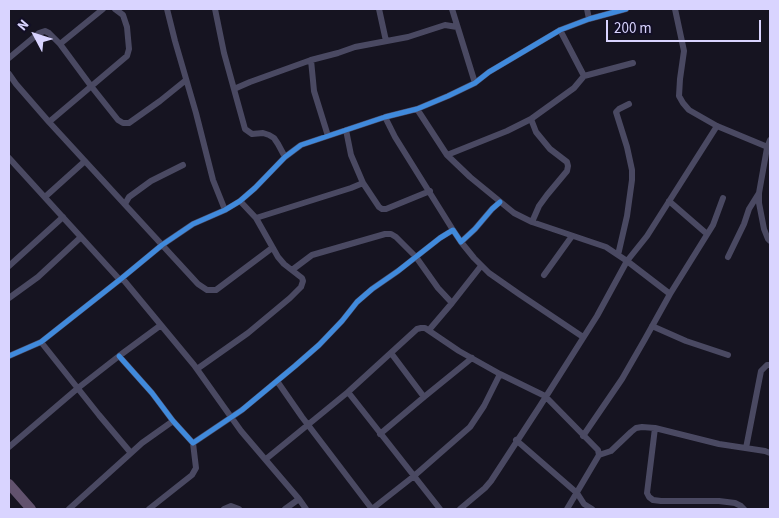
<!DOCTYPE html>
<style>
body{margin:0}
#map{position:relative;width:779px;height:518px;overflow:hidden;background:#161421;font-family:"Source Sans 3",sans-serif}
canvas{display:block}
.frame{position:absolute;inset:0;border:10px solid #d9d4ff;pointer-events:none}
.north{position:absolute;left:10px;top:10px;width:50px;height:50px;-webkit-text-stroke:4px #130f26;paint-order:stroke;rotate:310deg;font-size:14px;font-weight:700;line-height:20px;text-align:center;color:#d9d4ff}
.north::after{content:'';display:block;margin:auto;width:18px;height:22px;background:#d9d4ff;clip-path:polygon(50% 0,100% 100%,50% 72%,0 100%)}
.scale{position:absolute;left:606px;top:20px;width:155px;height:22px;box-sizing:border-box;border:2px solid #d9d4ff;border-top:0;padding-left:6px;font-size:15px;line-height:18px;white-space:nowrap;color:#d9d4ff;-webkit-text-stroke:4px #130f26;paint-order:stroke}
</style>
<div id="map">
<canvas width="779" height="518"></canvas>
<div class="frame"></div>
<div class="north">N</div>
<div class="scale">200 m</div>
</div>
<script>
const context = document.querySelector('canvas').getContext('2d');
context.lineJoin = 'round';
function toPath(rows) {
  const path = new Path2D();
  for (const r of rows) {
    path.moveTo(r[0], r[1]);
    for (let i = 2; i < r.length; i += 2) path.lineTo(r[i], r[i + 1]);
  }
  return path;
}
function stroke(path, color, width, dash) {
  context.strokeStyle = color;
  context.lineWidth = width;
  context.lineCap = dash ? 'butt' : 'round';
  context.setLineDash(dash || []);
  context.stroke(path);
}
const minor = toPath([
 [167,9,175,41,196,113,213,180,225,210],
 [215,9,224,53,245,129,252,134,263,133,269,135,274,138,278,144,285,157],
 [379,9,386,41],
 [452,9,475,83],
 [587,9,589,19],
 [675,9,684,51,680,79,679,96,683,103,689,110,717,126,770,148],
 [560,30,584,76],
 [60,44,103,9],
 [9,58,39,33,45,31,49,33,60,44,91,86,118,120,123,123,129,123,160,101,186,80],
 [311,60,314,91,328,136],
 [9,74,16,84,49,122,198,284,207,290,216,290,272,248],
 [234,89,250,82,311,60,338,53,355,47,408,37,445,25,457,27],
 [417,109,447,155,470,177,514,213,532,222,606,247,627,261,670,294],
 [385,117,395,137,453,230],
 [531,119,536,132,550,149,567,162,568,166,567,171,547,195,539,206,532,222],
 [49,122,127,56,129,49,127,27,123,15,115,9],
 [346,130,351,155,363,183,379,207,382,209,386,209,430,191],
 [770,140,767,148,759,193,759,203,764,229,768,239,770,241],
 [447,155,507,131,531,119,574,88,584,76,633,63],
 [9,158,120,280],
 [45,197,85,161],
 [240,201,256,218,351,188,363,183],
 [669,201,707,234],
 [125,204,129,197,151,181,183,165],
 [461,242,474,258,489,273,519,294,583,337],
 [618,255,627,216,632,180,632,170,627,147,616,112,619,109,629,104],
 [728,257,744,224,749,209,759,193],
 [9,266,63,217],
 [292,270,312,255,385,234,391,234,396,237,416,257,438,288,452,303,429,330],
 [544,275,572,236],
 [122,278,194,365,241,431,299,499,306,509],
 [9,298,38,277,81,237],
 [452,303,481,266],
 [652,326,686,341,728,355],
 [41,342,99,415,131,453,142,443,173,421],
 [391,353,424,397],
 [9,356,41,342,122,278,162,245,193,224,225,210,240,201,255,188,285,157,301,145,385,117,417,109,448,96,475,83,489,72,560,30,589,19,626,9],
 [119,356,152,393,173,421,193,443,242,410,295,366,319,345,342,321,357,302,372,289,398,271,440,238,453,230,461,242,475,229,492,209,500,202],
 [197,369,248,333,290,298,301,287,303,281,302,278,284,264,278,257,256,218],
 [277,381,302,417,372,509],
 [348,392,440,509],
 [655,428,647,493,649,497,653,500,661,501,719,501,735,503,741,506,744,509],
 [380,434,424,397,472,358],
 [583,436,622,379,645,339,670,294,713,225,723,198],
 [516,440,577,493,584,504,592,509],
 [9,447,78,388,119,356,161,325],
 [746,448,761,371,767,365,770,365],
 [599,455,611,451,631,432,636,428,642,427,655,428,719,444,765,451,770,453],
 [266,459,348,392,417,329,421,328,425,328,459,351,500,374,545,396,598,450,599,455],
 [69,509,131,453],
 [149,509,192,475,196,468,193,443],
 [224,509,231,506,239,509],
 [285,509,299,499],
 [372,509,414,476,470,427,484,406,500,374],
 [460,509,485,488,491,481,540,406,597,316,627,261,647,236,717,126],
 [567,509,599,455]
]);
const trunk = toPath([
 [9,484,31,509]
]);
const cycleway = toPath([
 [9,356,41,342,122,278,162,245,193,224,225,210,240,201,255,188,285,157,301,145,385,117,417,109,448,96,475,83,489,72,560,30,589,19,626,9],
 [119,356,152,393,173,421,193,443,242,410,295,366,319,345,342,321,357,302,372,289,398,271,440,238,453,230,461,242,475,229,492,209,500,202]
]);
stroke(minor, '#4a4962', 6);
stroke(trunk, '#62526e', 10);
stroke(cycleway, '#408adc', 5);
</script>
